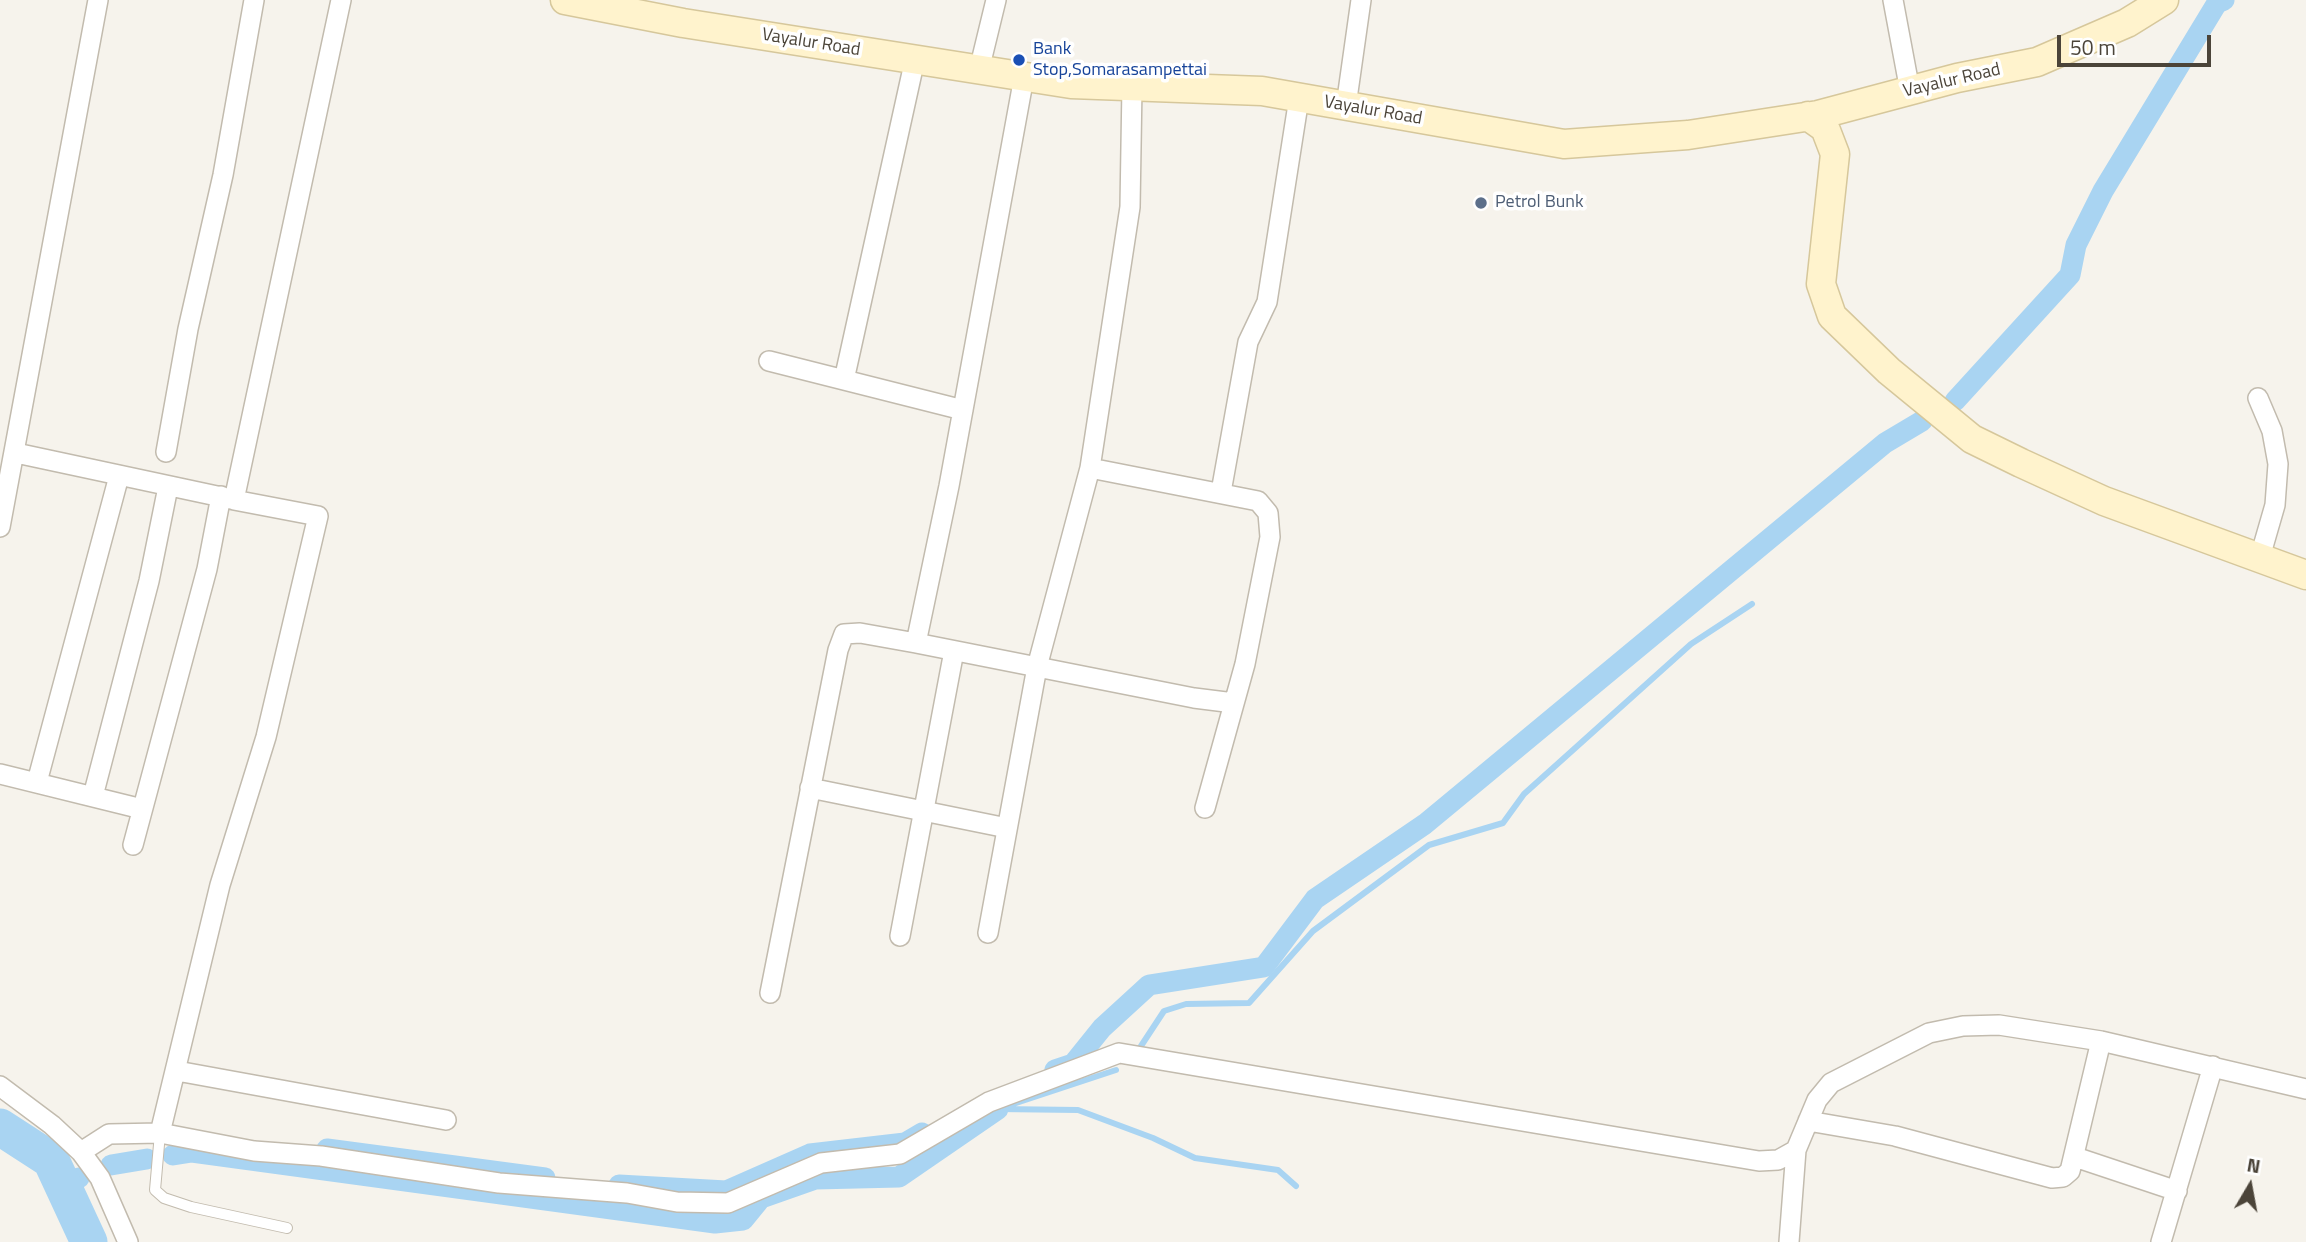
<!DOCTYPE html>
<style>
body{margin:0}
#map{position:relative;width:2306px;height:1242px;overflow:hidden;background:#f6f3ec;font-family:"Titillium Web",sans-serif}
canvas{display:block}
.north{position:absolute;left:2215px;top:1151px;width:70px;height:70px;-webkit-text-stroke:5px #fff;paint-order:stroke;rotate:10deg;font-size:19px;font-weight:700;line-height:28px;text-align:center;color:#4b4439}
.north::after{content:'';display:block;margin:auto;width:24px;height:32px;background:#4b4439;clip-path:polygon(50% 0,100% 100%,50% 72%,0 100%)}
.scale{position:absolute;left:2057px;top:35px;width:154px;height:32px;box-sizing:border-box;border:4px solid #4b4439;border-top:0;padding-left:9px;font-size:21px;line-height:24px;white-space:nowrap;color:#4b4439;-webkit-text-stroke:5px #fff;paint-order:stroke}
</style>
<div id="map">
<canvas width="2306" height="1242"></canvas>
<div class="north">N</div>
<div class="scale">50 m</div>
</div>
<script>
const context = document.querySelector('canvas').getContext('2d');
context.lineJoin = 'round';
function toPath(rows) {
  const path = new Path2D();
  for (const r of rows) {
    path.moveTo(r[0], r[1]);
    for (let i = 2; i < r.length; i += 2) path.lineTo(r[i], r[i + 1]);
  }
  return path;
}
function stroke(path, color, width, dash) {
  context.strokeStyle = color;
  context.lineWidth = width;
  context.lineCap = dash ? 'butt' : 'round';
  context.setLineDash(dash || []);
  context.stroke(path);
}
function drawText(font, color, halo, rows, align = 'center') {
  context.font = font + ' "Titillium Web",sans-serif';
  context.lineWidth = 7;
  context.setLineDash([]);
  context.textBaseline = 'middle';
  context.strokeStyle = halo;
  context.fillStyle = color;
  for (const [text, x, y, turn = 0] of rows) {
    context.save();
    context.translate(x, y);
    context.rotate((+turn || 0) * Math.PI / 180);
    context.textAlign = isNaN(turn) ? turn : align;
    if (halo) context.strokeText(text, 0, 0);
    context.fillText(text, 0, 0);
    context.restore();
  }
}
const stream = toPath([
 [1141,1046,1164,1011,1186,1004,1249,1003,1313,931,1429,845,1503,823,1524,794,1691,644,1752,604],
 [1004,1107,1116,1070],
 [998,1109,1078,1110,1153,1138,1195,1158,1278,1170,1296,1186]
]);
const canal = toPath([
 [1955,401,2070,275,2076,245,2103,191,2217,3,2224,0],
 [1055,1070,1073,1064,1102,1028,1149,985,1264,967,1315,899,1425,824,1885,443,1922,421],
 [327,1149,545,1178],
 [173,1155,192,1152,715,1223,743,1220,761,1198,815,1179,899,1177,998,1109],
 [111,1165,147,1159],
 [62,1185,79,1178],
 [619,1185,726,1191,810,1154,905,1143,922,1133]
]);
const river = toPath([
 [0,1127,51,1160,89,1242]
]);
const lane = toPath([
 [160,1133,155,1190,164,1198,191,1207,287,1228]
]);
const street = toPath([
 [1893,0,1910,91],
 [979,70,996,0],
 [1024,77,949,486,916,643,1194,698,1234,703],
 [1346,106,1361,0],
 [769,361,963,410],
 [844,380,915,59],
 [2258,398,2272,431,2278,464,2275,505,2260,557],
 [166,452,188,329,223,175,254,0],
 [16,453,231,499],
 [1090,468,1258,501,1268,513,1270,537,1245,664,1205,808],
 [1221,492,1248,342,1267,302,1299,98],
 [0,527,98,0],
 [0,774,142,809],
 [37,782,119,476],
 [810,788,1007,828],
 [93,796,149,581,168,487],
 [133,845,207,569,221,496],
 [988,933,1037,667,1090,468,1130,207,1132,86],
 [900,936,954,651],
 [770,993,838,650,844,634,860,633,916,643],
 [177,1071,446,1120],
 [0,1086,52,1125,81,1152,100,1178,128,1242],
 [1808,1121,1895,1136,2052,1178,2063,1177,2070,1171,2101,1041,2306,1089],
 [160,1133,220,885,266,737,318,516,234,500,341,0],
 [81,1152,109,1134,160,1133,254,1151,321,1156,499,1183,627,1193,677,1202,728,1203,821,1163,900,1154,989,1102,1119,1053,1759,1161,1778,1160,1796,1150,1817,1100,1831,1083,1929,1033,1963,1026,1999,1025,2101,1041],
 [2075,1157,2177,1191],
 [1789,1242,1796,1150],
 [2161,1242,2213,1066]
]);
const secondary = toPath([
 [565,0,683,23,1071,84,1262,91,1564,144,1688,135,1818,115,1957,78,2037,62,2127,23,2164,0],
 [1808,116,1825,128,1835,154,1821,284,1832,316,1889,371,1972,439,2021,463,2104,501,2306,575]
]);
const markers = [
 [1019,60,7,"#1a4fb4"],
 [1481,203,7,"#5c6f8a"]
];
const streetNames = [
 ["Vayalur Road",811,43,9],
 ["Vayalur Road",1952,81,-13],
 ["Vayalur Road",1373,111,10]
];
const transitNames = [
 ["Bank",1033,50],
 ["Stop,Somarasampettai",1033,71]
];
const serviceNames = [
 ["Petrol Bunk",1495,203]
];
stroke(stream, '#a9d4f2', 6);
stroke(canal, '#a9d4f2', 21);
stroke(river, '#a9d4f2', 37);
stroke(lane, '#c2bbae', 12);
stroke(street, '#c2bbae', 22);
stroke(secondary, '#d6c79b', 31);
stroke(lane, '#fff', 10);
stroke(street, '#fff', 19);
stroke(secondary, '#fff3cd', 28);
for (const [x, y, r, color] of markers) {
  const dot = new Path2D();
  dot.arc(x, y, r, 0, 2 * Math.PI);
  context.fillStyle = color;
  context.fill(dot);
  stroke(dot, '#fff', 2.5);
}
drawText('18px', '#4b4439', '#fff', streetNames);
drawText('18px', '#164399', '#fff', transitNames, 'left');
drawText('18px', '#4e5e75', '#fff', serviceNames, 'left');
</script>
